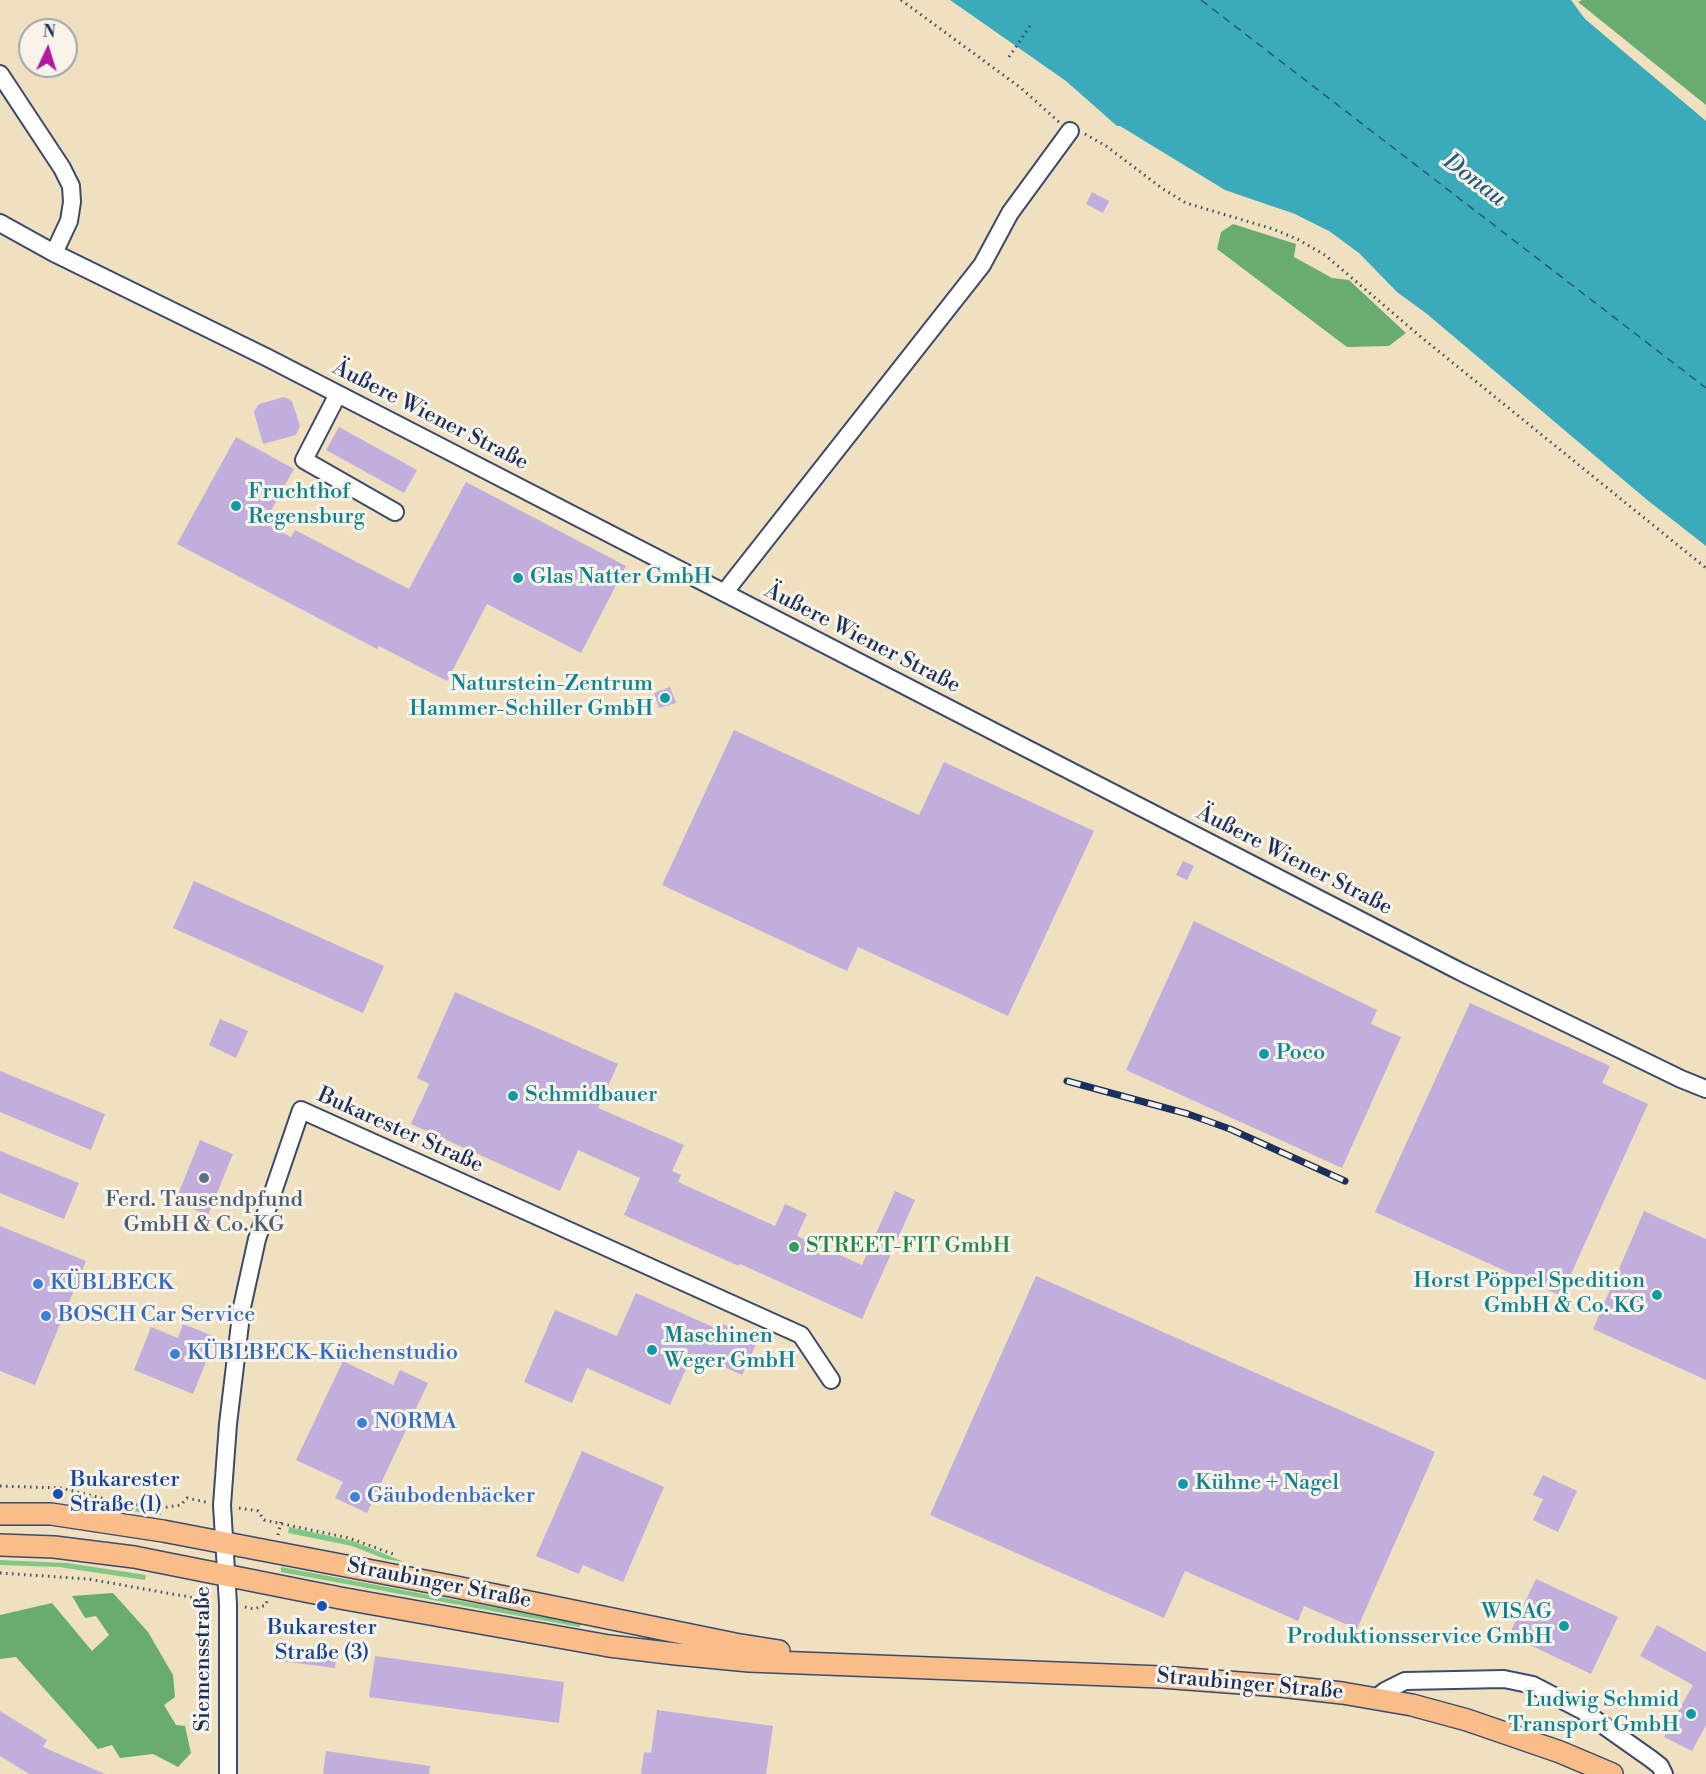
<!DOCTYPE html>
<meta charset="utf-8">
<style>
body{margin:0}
#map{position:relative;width:1706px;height:1774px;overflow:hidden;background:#efe0c0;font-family:"Libre Bodoni",serif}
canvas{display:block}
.north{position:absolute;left:18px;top:18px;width:60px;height:60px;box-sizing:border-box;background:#f7f3e8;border:2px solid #9fa5b1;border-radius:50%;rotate:4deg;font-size:16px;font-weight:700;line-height:24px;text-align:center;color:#1b2f5e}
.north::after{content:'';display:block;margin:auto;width:21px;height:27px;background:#b5179e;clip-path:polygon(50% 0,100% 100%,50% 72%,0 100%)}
</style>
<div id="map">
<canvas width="1706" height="1774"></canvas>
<div class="north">N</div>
</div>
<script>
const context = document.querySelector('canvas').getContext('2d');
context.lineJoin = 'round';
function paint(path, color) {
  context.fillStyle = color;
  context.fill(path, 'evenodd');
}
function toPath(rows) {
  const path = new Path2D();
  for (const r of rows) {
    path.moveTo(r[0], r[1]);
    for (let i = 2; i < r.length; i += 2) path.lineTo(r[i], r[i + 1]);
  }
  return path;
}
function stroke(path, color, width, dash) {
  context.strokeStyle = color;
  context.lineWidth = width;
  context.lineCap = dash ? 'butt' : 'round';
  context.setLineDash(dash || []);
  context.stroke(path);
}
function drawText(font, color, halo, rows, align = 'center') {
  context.font = font + ' "Libre Bodoni",serif';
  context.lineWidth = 6;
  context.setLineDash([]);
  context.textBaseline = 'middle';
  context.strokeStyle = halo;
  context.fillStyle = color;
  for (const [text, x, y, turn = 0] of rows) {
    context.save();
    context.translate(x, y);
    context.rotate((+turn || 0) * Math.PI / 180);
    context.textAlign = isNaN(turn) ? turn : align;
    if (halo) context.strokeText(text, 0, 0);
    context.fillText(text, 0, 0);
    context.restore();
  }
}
const green = toPath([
 [83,1495,144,1510,161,1510,161,1515,95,1506,83,1499],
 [289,1527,353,1541,404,1562,385,1559,352,1546,288,1533],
 [0,1560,67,1563,146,1575,145,1580,59,1567,0,1565],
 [281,1567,509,1610,542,1608,582,1617,582,1624,579,1627,281,1572]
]);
const forest = toPath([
 [1582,0,1706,0,1706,105,1578,2],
 [1233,224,1296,244,1294,257,1332,278,1349,280,1406,333,1389,346,1347,347,1217,249,1221,232],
 [113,1593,148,1632,173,1675,175,1697,164,1705,176,1725,185,1726,191,1753,178,1767,153,1754,120,1758,112,1745,98,1749,16,1657,0,1659,0,1615,52,1603,92,1651,109,1635,96,1616,85,1618,72,1596]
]);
const water = toPath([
 [950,0,1571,0,1585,19,1706,121,1706,546,1646,499,1427,314,1397,292,1359,253,1329,231,1295,214,1225,190,1120,126,1117,126,1066,81]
]);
const ferry = toPath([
 [1201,0,1706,388]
]);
const building = toPath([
 [1092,192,1109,201,1103,213,1086,204],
 [284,397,292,401,300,426,296,435,263,444,254,412,259,404],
 [339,427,417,470,404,493,326,450],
 [236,437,294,469,264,523,291,537,295,530,409,589,466,482,626,566,581,653,487,604,447,681,379,646,377,649,177,544],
 [670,687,676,703,659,708,654,693],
 [734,730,919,815,944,762,1094,831,1008,1016,858,947,847,971,662,885],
 [1183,861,1194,866,1187,880,1176,875],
 [194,881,384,966,363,1013,173,928],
 [1194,921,1377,1010,1371,1024,1401,1037,1342,1168,1126,1070],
 [455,992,618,1064,598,1108,684,1145,672,1171,681,1175,678,1182,775,1226,785,1204,807,1214,797,1236,862,1265,895,1191,915,1200,862,1319,740,1264,739,1266,624,1215,640,1178,578,1150,560,1191,411,1124,429,1084,417,1078],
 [1470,1003,1610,1066,1602,1083,1648,1104,1561,1296,1375,1212],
 [220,1019,248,1031,236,1058,209,1045],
 [0,1071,105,1114,91,1150,0,1112],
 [200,1140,233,1154,208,1215,175,1202],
 [0,1151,79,1183,64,1219,0,1193],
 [1644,1211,1706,1239,1706,1380,1593,1329],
 [0,1226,86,1261,35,1385,0,1371],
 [1036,1276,1435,1452,1357,1629,1304,1606,1298,1621,1185,1571,1164,1618,930,1515],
 [636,1293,720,1330,723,1324,758,1340,742,1375,693,1353,670,1405,587,1368,572,1403,524,1382,555,1310,617,1336],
 [183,1324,216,1337,193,1394,134,1370,151,1327,178,1338],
 [343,1361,393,1385,400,1370,428,1383,367,1513,335,1498,343,1482,296,1460],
 [582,1451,664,1487,623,1582,583,1565,579,1574,536,1556],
 [1543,1475,1577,1491,1558,1532,1533,1520,1543,1499,1533,1495],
 [1536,1579,1618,1617,1591,1674,1509,1635],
 [1657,1625,1706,1652,1706,1725,1692,1751,1664,1737,1693,1685,1640,1656],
 [275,1643,337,1651,335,1668,273,1660],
 [375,1656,564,1682,559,1723,369,1697],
 [657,1710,773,1726,766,1774,641,1774,644,1752,651,1753],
 [0,1711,47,1740,43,1747,105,1774,29,1774,0,1756],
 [326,1751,430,1766,429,1774,323,1774]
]);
const path = toPath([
 [901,0,1021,88,1059,122],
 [1009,57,1030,26],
 [1085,134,1106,146,1163,189,1186,203,1273,229,1299,240,1325,255,1421,337,1706,568],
 [0,1486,61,1488,121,1503,146,1506,167,1507,181,1505,187,1498,206,1502],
 [239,1508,258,1511,264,1520,349,1538,393,1554],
 [278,1535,281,1522],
 [0,1573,88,1579,212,1601],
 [245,1607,254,1609,266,1605,267,1601]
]);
const minor = toPath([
 [0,74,62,168,71,186,72,202,69,221,54,253],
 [0,223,54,253,268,358,1461,972,1681,1079,1706,1089],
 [338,394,304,460,395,512],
 [724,593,982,265,1010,213,1070,131],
 [1376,1698,1385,1691,1405,1681,1504,1679,1533,1685,1583,1711,1651,1759,1660,1766,1664,1774],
 [228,1774,228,1604,222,1505,228,1424,242,1307,257,1239,301,1110,801,1335,831,1380]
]);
const major = toPath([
 [0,1514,51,1514,163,1531,456,1587,735,1644,779,1651],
 [0,1545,54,1547,134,1557,340,1598,609,1646,676,1654,749,1661,1161,1677,1280,1686,1342,1693,1412,1705,1467,1720,1560,1752,1612,1774]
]);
const rail = toPath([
 [1067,1081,1188,1114,1230,1129,1345,1181]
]);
const markers = [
 [236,506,6,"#0f9aa8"],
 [518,578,6,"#0f9aa8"],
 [665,698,6,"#0f9aa8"],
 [1264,1054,6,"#0f9aa8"],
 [513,1096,6,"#0f9aa8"],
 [204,1178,6,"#5c6f8a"],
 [794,1247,6,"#2e9e5b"],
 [38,1284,6,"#3f7fe0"],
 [1657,1295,6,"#0f9aa8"],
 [46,1316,6,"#3f7fe0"],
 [652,1350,6,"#0f9aa8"],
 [175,1354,6,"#3f7fe0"],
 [362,1423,6,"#3f7fe0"],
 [1183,1484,6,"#0f9aa8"],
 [58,1494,6,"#1a4fb4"],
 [355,1497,6,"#3f7fe0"],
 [322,1606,6,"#1a4fb4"],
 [1564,1626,6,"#0f9aa8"],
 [1691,1714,6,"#0f9aa8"]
];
const streetNames = [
 ["Äußere Wiener Straße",430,416,27],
 ["Äußere Wiener Straße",862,639,27],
 ["Äußere Wiener Straße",1294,861,27],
 ["Bukarester Straße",400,1131,24],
 ["Straubinger Straße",439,1584,11],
 ["Siemensstraße",204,1659,-90],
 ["Straubinger Straße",1250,1685,5]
];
const cultureNames = [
 ["Fruchthof",248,493],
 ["Regensburg",248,518],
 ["Glas Natter GmbH",530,578],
 ["Naturstein-Zentrum",653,685,"right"],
 ["Hammer-Schiller GmbH",653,710,"right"],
 ["Poco",1276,1054],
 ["Schmidbauer",525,1096],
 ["Horst Pöppel Spedition",1645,1282,"right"],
 ["GmbH & Co. KG",1645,1307,"right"],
 ["Maschinen",664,1337],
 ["Weger GmbH",664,1362],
 ["Kühne + Nagel",1195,1484],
 ["WISAG",1552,1613,"right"],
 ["Produktionsservice GmbH",1552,1638,"right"],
 ["Ludwig Schmid",1679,1701,"right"],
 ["Transport GmbH",1679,1726,"right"]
];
const serviceNames = [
 ["Ferd. Tausendpfund",204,1201],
 ["GmbH & Co. KG",204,1226]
];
const leisureNames = [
 ["STREET-FIT GmbH",806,1247]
];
const shopNames = [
 ["KÜBLBECK",50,1284],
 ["BOSCH Car Service",58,1316],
 ["KÜBLBECK-Küchenstudio",187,1354],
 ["NORMA",374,1423],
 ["Gäubodenbäcker",367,1497]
];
const transitNames = [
 ["Bukarester",70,1481],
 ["Straße (1)",70,1506],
 ["Bukarester",322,1629,"center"],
 ["Straße (3)",322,1654,"center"]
];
const waterNames = [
 ["Donau",1474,181,37]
];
paint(green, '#80c884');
paint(forest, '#68ac72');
paint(water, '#3baaba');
stroke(ferry, '#265a7e', 1.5, [8, 6]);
paint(building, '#c2aedd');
stroke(minor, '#3b4a6d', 20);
stroke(major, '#3b4a6d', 24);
stroke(path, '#3b4a6d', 3, [1.5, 4.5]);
stroke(minor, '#fff', 16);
stroke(major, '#f8bd88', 21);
stroke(rail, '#1b2f5e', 7);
stroke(rail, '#f7f3e8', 4.5, [14]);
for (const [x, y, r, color] of markers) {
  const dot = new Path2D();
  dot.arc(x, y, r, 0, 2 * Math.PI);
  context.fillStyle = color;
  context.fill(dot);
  stroke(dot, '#f7f3e8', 2);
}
drawText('22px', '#1b2f5e', '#f7f3e8', streetNames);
drawText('22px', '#0d838f', '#f7f3e8', cultureNames, 'left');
drawText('22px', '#4e5e75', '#f7f3e8', serviceNames);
drawText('22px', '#27864d', '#f7f3e8', leisureNames, 'left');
drawText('22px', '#366cbe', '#f7f3e8', shopNames, 'left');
drawText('22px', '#164399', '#f7f3e8', transitNames, 'left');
drawText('italic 24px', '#265a7e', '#f7f3e8', waterNames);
</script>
